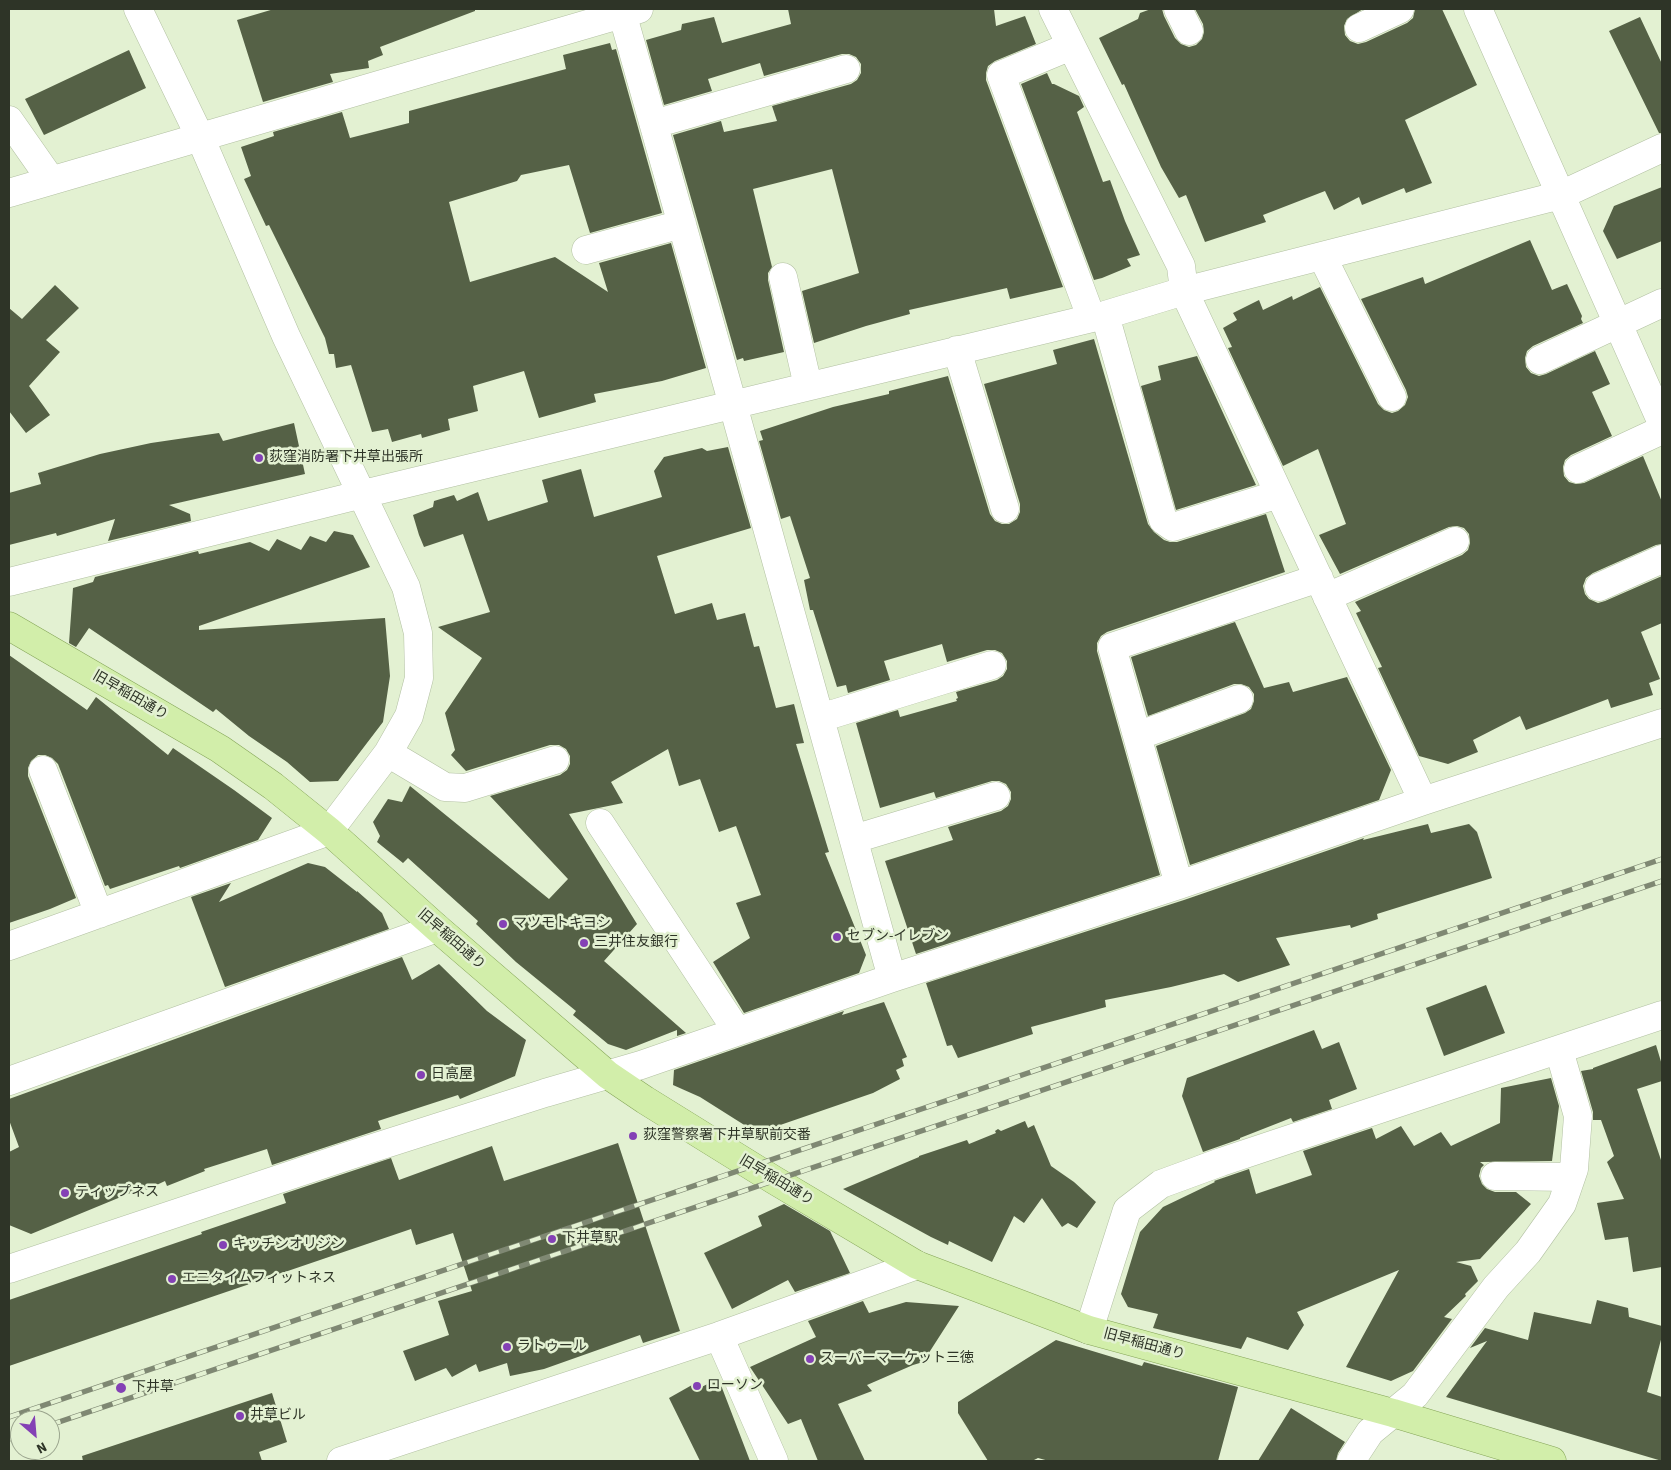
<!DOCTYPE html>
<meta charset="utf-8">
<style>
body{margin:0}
#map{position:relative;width:1671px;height:1470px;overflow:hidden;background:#e3f1d2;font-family:"Source Sans 3",sans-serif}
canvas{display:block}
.frame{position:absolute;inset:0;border:10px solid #2e3427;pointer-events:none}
.north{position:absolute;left:10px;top:1410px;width:50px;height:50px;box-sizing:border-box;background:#e3f1d2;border:1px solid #9ba58e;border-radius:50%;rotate:153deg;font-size:14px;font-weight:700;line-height:20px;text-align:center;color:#2e3427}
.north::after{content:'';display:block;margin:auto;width:18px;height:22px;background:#8441b5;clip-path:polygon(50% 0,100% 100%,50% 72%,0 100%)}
</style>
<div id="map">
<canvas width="1671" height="1470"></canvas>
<div class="frame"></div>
<div class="north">N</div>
</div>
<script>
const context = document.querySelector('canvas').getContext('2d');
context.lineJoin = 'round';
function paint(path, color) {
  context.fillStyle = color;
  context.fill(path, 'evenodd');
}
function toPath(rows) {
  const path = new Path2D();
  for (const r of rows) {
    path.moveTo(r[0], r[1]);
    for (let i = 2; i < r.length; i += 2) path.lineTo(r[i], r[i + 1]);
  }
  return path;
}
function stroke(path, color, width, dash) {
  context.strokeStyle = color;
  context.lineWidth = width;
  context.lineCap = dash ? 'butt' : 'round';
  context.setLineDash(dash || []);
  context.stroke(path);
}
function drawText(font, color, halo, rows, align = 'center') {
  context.font = font + ' "Source Sans 3","Noto Sans JP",sans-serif';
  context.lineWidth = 5;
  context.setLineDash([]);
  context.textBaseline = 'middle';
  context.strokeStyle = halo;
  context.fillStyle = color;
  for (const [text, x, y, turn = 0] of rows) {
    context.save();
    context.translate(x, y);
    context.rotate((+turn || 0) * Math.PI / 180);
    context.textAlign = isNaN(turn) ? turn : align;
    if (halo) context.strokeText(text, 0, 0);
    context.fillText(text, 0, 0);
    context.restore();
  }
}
const building = toPath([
 [274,9,475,9,475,11,380,47,383,55,368,61,369,68,330,74,333,82,263,102,237,20],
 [788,9,994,9,996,26,1025,16,1036,44,995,61,988,66,986,73,986,80,1063,287,1010,299,1007,288,909,310,910,314,866,326,814,343,802,291,859,273,832,169,753,189,772,267,768,273,768,280,784,352,744,361,743,358,737,360,673,135,721,121,724,132,777,121,772,106,851,84,857,80,861,73,861,64,856,57,849,54,842,54,764,76,760,63,708,79,712,91,664,105,646,40,681,30,682,24,714,17,722,43,791,24],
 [1151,9,1162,9,1164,16,1175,38,1181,44,1189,47,1196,45,1202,39,1204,32,1203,24,1195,9,1363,9,1347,19,1344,26,1345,35,1350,41,1358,44,1366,42,1407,23,1413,18,1415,9,1442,9,1477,85,1405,120,1432,183,1406,193,1404,188,1362,205,1359,197,1334,210,1325,191,1263,215,1266,222,1205,242,1186,195,1179,198,1161,167,1124,84,1122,85,1099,38,1138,19,1140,13],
 [1640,17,1662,64,1662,133,1659,133,1609,31],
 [610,43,612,50,616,49,662,213,590,233,569,165,521,175,517,181,449,202,470,282,555,257,608,292,599,263,671,243,706,368,662,381,594,394,596,402,539,418,524,371,473,386,478,411,448,419,450,430,422,438,421,434,392,442,388,429,372,432,351,365,336,368,334,354,329,354,325,338,269,225,266,226,244,179,251,176,241,147,274,136,273,132,342,112,350,138,409,123,409,111,566,69,563,55],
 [129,50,146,88,44,135,25,99],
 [1047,73,1052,84,1054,84,1079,96,1084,107,1077,112,1103,182,1110,180,1125,221,1140,255,1127,259,1131,266,1102,278,1094,280,1021,84],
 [1662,187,1662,241,1617,259,1603,231,1614,206],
 [1530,240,1552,290,1567,284,1582,316,1581,319,1583,323,1533,346,1527,351,1525,358,1526,367,1531,373,1539,376,1546,374,1595,351,1610,384,1592,392,1612,436,1571,455,1565,460,1563,467,1564,476,1569,482,1576,484,1584,483,1643,456,1662,502,1662,544,1656,545,1593,573,1586,578,1583,586,1585,594,1589,599,1598,603,1605,601,1662,576,1662,623,1641,632,1660,679,1649,683,1653,695,1611,708,1608,699,1526,730,1520,716,1473,740,1478,752,1448,764,1419,756,1378,668,1382,667,1356,613,1361,611,1355,602,1462,555,1468,550,1470,543,1469,534,1464,528,1457,526,1449,527,1340,574,1319,535,1346,524,1318,449,1283,466,1228,348,1232,347,1223,328,1237,320,1233,313,1259,300,1263,310,1292,296,1293,300,1320,287,1378,404,1384,410,1392,413,1398,411,1405,405,1408,397,1406,390,1361,299,1423,277,1425,284],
 [55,285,79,308,46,340,60,352,29,386,50,415,26,433,9,411,9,308,22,319],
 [1094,339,1148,524,1154,532,1164,540,1170,542,1177,542,1266,514,1285,572,1107,632,1101,636,1097,643,1097,651,1160,875,916,954,885,861,953,840,948,827,1001,811,1008,806,1011,799,1011,792,1006,784,999,781,992,781,936,798,934,792,880,808,856,723,898,710,900,717,957,701,956,699,958,698,956,692,997,680,1003,676,1007,669,1007,661,1002,653,995,650,987,650,947,662,942,644,884,661,890,680,848,693,846,685,837,687,813,610,810,610,804,580,810,578,790,516,781,519,759,441,763,440,760,431,833,407,889,394,889,391,948,376,990,514,995,521,1002,524,1009,524,1017,519,1020,512,1020,504,984,384,1057,364,1053,350],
 [1197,356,1256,485,1176,510,1141,386,1161,380,1158,366],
 [294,423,305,474,169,505,190,514,191,521,108,541,115,519,57,536,56,533,9,545,9,493,41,484,38,473,100,454,151,443,219,433,223,441],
 [728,447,751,528,657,556,675,614,712,603,717,620,745,613,754,647,759,646,776,708,794,704,804,743,796,744,829,852,825,853,866,955,859,973,744,1013,713,962,750,938,736,903,761,895,736,826,719,832,700,779,679,786,668,749,611,782,623,803,569,814,637,924,604,961,686,1033,677,1036,677,1030,626,1050,608,1044,573,1015,576,1011,516,962,476,924,478,921,408,858,403,863,377,842,380,836,373,822,388,799,402,802,410,786,549,899,568,879,490,796,560,775,567,770,570,764,570,756,566,749,559,745,550,745,466,771,451,755,455,750,445,713,482,658,438,627,490,612,463,534,424,547,419,535,413,515,433,507,434,501,454,495,457,501,478,492,488,521,548,502,542,480,581,469,594,517,662,497,654,471,664,457,702,448,707,451],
 [334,531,353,535,370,567,199,626,199,630,385,618,390,676,383,722,338,781,310,782,287,762,249,736,216,709,213,712,89,628,76,647,69,643,73,588,93,582,95,577,198,551,199,554,250,542,269,551,277,539,301,550,310,536,326,542],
 [1235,622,1264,688,1289,682,1293,692,1347,677,1391,770,1379,800,1190,865,1156,746,1245,713,1251,709,1254,701,1254,694,1249,687,1241,684,1234,684,1148,716,1131,657],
 [9,655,87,710,96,697,168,755,173,748,234,790,272,818,258,840,180,868,179,866,110,889,108,885,105,886,58,764,52,758,45,755,38,755,31,761,28,768,28,776,76,898,50,909,9,923],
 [1428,824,1431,833,1469,824,1477,832,1492,878,1377,914,1378,919,1351,928,1350,925,1276,938,1290,965,1238,982,1224,974,1171,987,1105,1000,1106,1007,1031,1027,1033,1034,958,1058,952,1045,947,1046,926,983,1184,900,1364,838,1363,840],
 [308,863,325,867,357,892,357,891,382,913,389,929,225,987,191,897,231,883,219,902],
 [402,957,412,980,439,964,487,1011,526,1040,515,1076,460,1099,458,1095,378,1121,381,1129,272,1165,267,1149,204,1169,205,1171,167,1186,165,1181,146,1190,145,1187,31,1234,9,1225,9,1152,19,1147,9,1120,9,1099],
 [1486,985,1505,1033,1444,1056,1426,1008],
 [884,1002,907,1057,902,1059,904,1066,896,1070,900,1079,873,1093,757,1133,700,1097,673,1085,674,1070,844,1011,842,1015],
 [1314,1030,1322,1049,1339,1042,1357,1089,1329,1100,1332,1109,1293,1122,1291,1118,1240,1138,1240,1139,1203,1152,1182,1096,1187,1078],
 [1656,1045,1662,1065,1662,1081,1637,1089,1662,1163,1662,1267,1633,1272,1628,1237,1605,1240,1597,1203,1624,1199,1607,1162,1614,1156,1601,1120,1593,1120,1593,1112,1581,1071,1593,1069,1593,1068],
 [1551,1078,1559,1106,1552,1161,1480,1162,1484,1165,1481,1168,1479,1176,1482,1184,1487,1189,1495,1192,1516,1192,1531,1204,1480,1259,1456,1262,1471,1266,1478,1281,1465,1294,1466,1296,1444,1317,1452,1319,1413,1371,1391,1381,1346,1367,1399,1270,1297,1312,1304,1325,1288,1350,1247,1337,1241,1349,1153,1328,1158,1314,1128,1307,1121,1294,1140,1232,1163,1207,1215,1182,1214,1181,1249,1169,1256,1194,1312,1175,1303,1151,1372,1128,1376,1139,1401,1126,1414,1146,1441,1132,1451,1146,1500,1123,1501,1088],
 [1025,1121,1028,1128,1034,1125,1051,1166,1074,1182,1096,1202,1077,1228,1068,1223,1062,1227,1042,1198,1024,1223,1014,1216,992,1262,949,1241,948,1245,931,1237,843,1189,919,1157,919,1156,967,1140,969,1144,996,1133,995,1131,998,1129,1001,1131],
 [618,1143,680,1331,643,1343,640,1335,544,1369,510,1376,507,1363,479,1372,476,1364,452,1377,446,1368,415,1381,403,1351,449,1335,438,1301,472,1291,453,1233,416,1245,411,1229,9,1366,9,1300,202,1234,201,1232,286,1203,283,1194,391,1158,399,1180,492,1146,504,1181],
 [784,1204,830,1231,850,1273,795,1292,788,1280,732,1309,704,1253,762,1226,758,1216],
 [1597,1300,1628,1308,1629,1317,1662,1326,1662,1336,1647,1392,1662,1397,1662,1461,1446,1397,1487,1341,1470,1348,1485,1328,1528,1340,1534,1312,1591,1324],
 [863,1301,869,1313,906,1302,959,1306,923,1362,913,1365,867,1385,872,1391,838,1404,865,1461,818,1461,801,1419,788,1424,750,1367,816,1337,808,1321],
 [1056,1340,1142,1366,1144,1362,1238,1387,1218,1461,1049,1461,1038,1458,1032,1461,988,1461,958,1413,958,1402],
 [715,1380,716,1382,719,1380,750,1461,700,1461,669,1398,692,1385,696,1390],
 [272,1393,287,1442,259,1452,262,1461,83,1461,82,1456],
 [1291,1408,1345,1442,1338,1453,1336,1461,1258,1461]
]);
const minor = toPath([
 [621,9,733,405,892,978],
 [1053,9,1181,266,1184,291,1423,801],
 [1178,9,1189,31],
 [1478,9,1662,423],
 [1359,28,1400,9],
 [1071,46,1001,75,1091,317],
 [9,120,51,180],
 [654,124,846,69],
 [9,193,639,9],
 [586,250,682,224],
 [1322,256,1392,397],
 [783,277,808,386],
 [1105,315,1163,520,1173,527,1279,494],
 [957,350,1005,509],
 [1540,360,1662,303],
 [1578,469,1662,430],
 [9,582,363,494,1105,315,1184,291,1561,195,1662,148],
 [1599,587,1662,559],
 [1327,597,1455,541],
 [820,718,992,665],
 [1137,736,1239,699],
 [388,753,445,787,465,788,555,760],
 [43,770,99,914],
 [600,823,737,1031],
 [854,839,996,796],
 [1179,885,1112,647,1319,578],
 [9,946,329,831,388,753,409,716,419,678,418,633,406,587,286,336,200,137,138,9],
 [9,1081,437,928],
 [1495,1176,1571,1177],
 [9,1269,351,1155,545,1093,641,1065,892,978,1179,885,1423,801,1662,723],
 [1089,1330,1127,1210,1161,1184,1221,1162,1662,1015],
 [719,1336,774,1461],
 [341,1461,719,1336,917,1265],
 [1351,1461,1370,1432,1415,1395,1496,1287,1528,1252,1562,1204,1574,1169,1578,1116,1559,1050]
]);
const major = toPath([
 [9,626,220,749,273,786,329,831,437,928,608,1075,645,1100,774,1180,917,1265,1089,1330,1393,1413,1552,1461]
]);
const rail = toPath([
 [9,1417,1662,859],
 [50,1425,1662,881],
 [9,1439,20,1435]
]);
const markers = [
 [259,458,5,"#8441b5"],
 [503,924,5,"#8441b5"],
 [837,937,5,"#8441b5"],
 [584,943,5,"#8441b5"],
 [421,1075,5,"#8441b5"],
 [633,1136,5,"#8441b5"],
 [65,1193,5,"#8441b5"],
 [552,1239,5,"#8441b5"],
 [223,1245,5,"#8441b5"],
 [172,1279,5,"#8441b5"],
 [507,1347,5,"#8441b5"],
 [810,1359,5,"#8441b5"],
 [697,1386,5,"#8441b5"],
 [121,1388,6,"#8441b5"],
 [240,1416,5,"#8441b5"]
];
const poiNames = [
 ["荻窪消防署下井草出張所",269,458],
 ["マツモトキヨシ",513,924],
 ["セブン-イレブン",847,937],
 ["三井住友銀行",594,943],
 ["日高屋",431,1075],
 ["荻窪警察署下井草駅前交番",643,1136],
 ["ティップネス",75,1193],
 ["下井草駅",562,1239],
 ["キッチンオリジン",233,1245],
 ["エニタイムフィットネス",182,1279],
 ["ラトゥール",517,1347],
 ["スーパーマーケット三徳",820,1359],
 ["ローソン",707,1386],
 ["下井草",132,1388],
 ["井草ビル",250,1416]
];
const streetNames = [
 ["旧早稲田通り",130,696,30],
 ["旧早稲田通り",451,940,41],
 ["旧早稲田通り",776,1181,31],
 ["旧早稲田通り",1144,1345,15]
];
paint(building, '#556146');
stroke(minor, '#b2c0a2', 29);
stroke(major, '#85a558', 29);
stroke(minor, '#fff', 28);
stroke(major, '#d2eeaa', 28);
stroke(rail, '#7f8873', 5.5);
stroke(rail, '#e3f1d2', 4, [11]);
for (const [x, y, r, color] of markers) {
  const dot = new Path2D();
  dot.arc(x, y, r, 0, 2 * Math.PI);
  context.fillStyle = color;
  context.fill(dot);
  stroke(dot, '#e3f1d2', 2);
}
drawText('14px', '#2e3427', '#e3f1d2', poiNames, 'left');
drawText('14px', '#2e3427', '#e3f1d2', streetNames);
</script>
